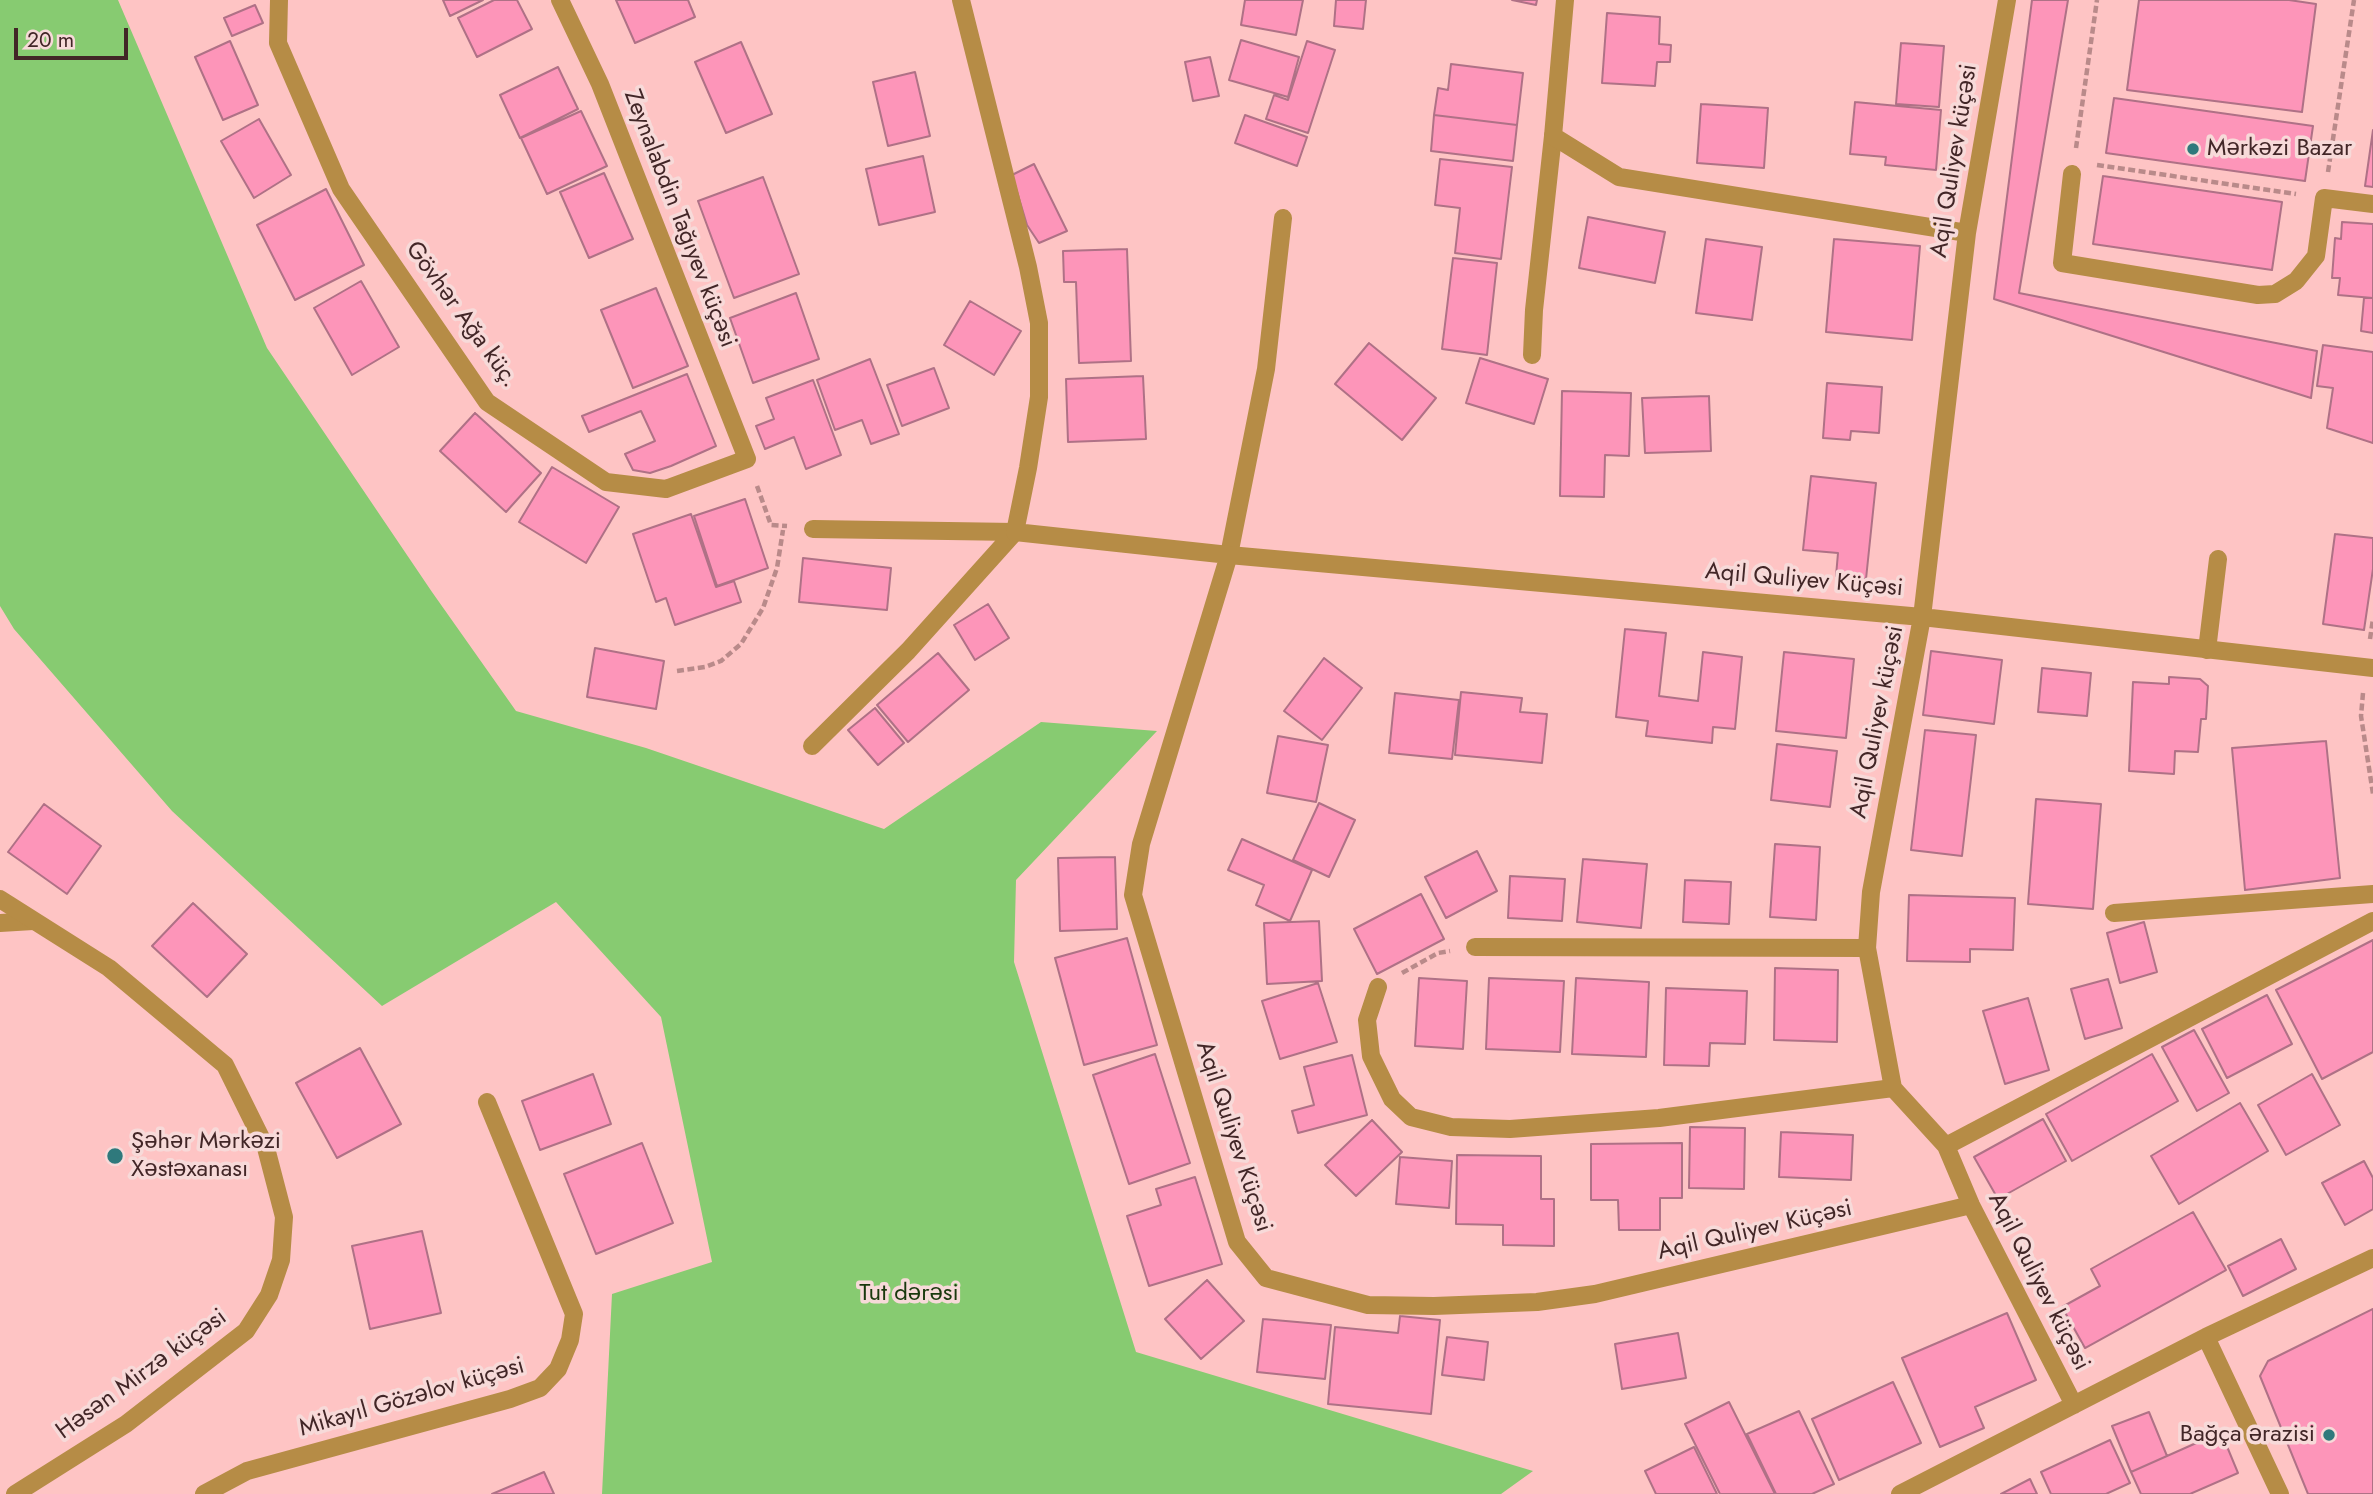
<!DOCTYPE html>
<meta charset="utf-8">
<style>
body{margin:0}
#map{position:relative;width:2373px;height:1494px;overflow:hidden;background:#fec4c4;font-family:Jost,sans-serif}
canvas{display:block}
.scale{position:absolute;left:14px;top:28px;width:114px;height:32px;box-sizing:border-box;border:4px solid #422627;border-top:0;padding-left:9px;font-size:21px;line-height:24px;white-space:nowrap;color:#422627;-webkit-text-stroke:5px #f7dad9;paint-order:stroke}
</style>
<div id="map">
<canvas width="2373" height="1494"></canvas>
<div class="scale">20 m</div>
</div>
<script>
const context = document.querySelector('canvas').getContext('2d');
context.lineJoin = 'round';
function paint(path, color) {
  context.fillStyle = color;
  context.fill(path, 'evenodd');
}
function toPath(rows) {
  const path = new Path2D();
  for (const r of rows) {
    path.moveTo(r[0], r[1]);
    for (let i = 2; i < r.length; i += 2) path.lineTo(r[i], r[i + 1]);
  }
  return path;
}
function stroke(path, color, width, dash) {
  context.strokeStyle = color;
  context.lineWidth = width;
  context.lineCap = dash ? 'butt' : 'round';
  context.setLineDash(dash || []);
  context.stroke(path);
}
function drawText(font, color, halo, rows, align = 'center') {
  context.font = font + ' Jost,sans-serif';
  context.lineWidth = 7;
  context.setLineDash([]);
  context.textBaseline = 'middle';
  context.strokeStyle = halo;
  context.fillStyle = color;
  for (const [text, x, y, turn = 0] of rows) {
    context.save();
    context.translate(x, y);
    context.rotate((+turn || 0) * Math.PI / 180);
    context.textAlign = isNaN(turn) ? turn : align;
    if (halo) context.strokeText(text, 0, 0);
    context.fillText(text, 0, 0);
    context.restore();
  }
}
const green = toPath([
 [0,0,118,0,267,348,432,592,516,711,646,748,884,829,1041,722,1157,731,1016,880,1014,962,1136,1352,1533,1471,1501,1494,602,1494,612,1294,712,1262,661,1017,556,902,382,1006,172,811,14,629,0,606]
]);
const building = toPath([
 [443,0,483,0,450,16,443,0],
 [494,0,517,0,532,29,477,57,458,18,494,0],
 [616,0,688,0,695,17,635,43,616,0],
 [1245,0,1303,0,1296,35,1241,25,1245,0],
 [1336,0,1366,0,1363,29,1334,26,1336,0],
 [1512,0,1537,0,1536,5,1512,0],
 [2032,0,2068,0,2019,293,2317,351,2311,398,1994,299,2032,0],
 [2139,0,2289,0,2316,4,2302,112,2127,90,2139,0],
 [255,5,263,23,232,36,224,18,255,5],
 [1607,13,1660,17,1659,44,1671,45,1670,62,1657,62,1655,86,1602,83,1607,13],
 [1241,40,1299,57,1288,97,1229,80,1241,40],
 [230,41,258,105,223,120,195,57,230,41],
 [1307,41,1335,50,1308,133,1266,119,1274,95,1288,100,1307,41],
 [741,42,772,114,726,133,695,62,741,42],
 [1901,43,1944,46,1939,107,1896,104,1901,43],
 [1210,57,1219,96,1193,101,1185,62,1210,57],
 [1451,64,1523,73,1517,125,1434,115,1438,88,1448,90,1451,64],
 [558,67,578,109,520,138,500,95,558,67],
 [915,72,930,136,888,146,873,82,915,72],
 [2114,98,2313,126,2305,181,2106,153,2114,98],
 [1855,102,1941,110,1936,170,1885,165,1886,157,1850,154,1855,102],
 [1701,104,1768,108,1764,168,1697,163,1701,104],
 [581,111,607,166,547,194,521,138,581,111],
 [1245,115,1307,137,1297,166,1235,143,1245,115],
 [1434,115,1517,125,1513,161,1431,151,1434,115],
 [259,119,291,175,254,198,221,141,259,119],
 [2373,130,2373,187,2365,186,2373,130],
 [923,156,935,212,879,225,866,169,923,156],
 [1440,159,1512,167,1501,259,1455,253,1460,208,1435,205,1440,159],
 [1034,164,1067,231,1039,243,1027,225,1012,175,1034,164],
 [604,173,633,239,589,258,560,192,604,173],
 [2103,176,2282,202,2272,270,2093,244,2103,176],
 [763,177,799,274,734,298,698,201,763,177],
 [326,189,364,265,295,300,257,225,326,189],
 [1588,217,1665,232,1655,283,1579,268,1588,217],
 [2342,222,2373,224,2373,298,2338,295,2340,278,2332,278,2335,238,2341,239,2342,222],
 [1706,239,1762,247,1752,320,1696,313,1706,239],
 [1834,239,1920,246,1912,340,1826,332,1834,239],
 [1127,249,1131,361,1079,363,1076,282,1064,282,1063,251,1127,249],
 [1453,258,1497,263,1487,355,1442,349,1453,258],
 [361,281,399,347,352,375,314,308,361,281],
 [656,288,688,366,633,388,601,310,656,288],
 [796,293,819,359,753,383,730,318,796,293],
 [2364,298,2373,298,2373,333,2361,331,2364,298],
 [970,301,1021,331,994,375,944,345,970,301],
 [1369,343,1436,398,1402,440,1335,384,1369,343],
 [2323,345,2373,352,2373,443,2327,428,2333,388,2317,386,2323,345],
 [1480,358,1548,379,1534,424,1466,403,1480,358],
 [870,359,899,434,871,444,862,420,835,430,817,380,870,359],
 [934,368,949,408,902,426,887,385,934,368],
 [687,374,716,446,671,466,650,473,633,470,625,454,655,441,641,411,589,432,582,416,687,374],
 [1143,376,1146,439,1068,442,1066,379,1143,376],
 [813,380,841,455,806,469,794,437,765,449,756,426,774,419,766,398,813,380],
 [1827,383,1882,387,1879,433,1851,431,1850,440,1823,438,1827,383],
 [1562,391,1631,393,1629,456,1605,455,1604,497,1560,496,1562,391],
 [1709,396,1711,451,1645,453,1642,398,1709,396],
 [475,413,541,473,506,512,440,451,475,413],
 [552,467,619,507,586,563,519,522,552,467],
 [1811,476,1876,483,1866,579,1836,576,1838,553,1803,550,1811,476],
 [745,499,768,568,717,586,694,516,745,499],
 [691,514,716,587,734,581,741,602,675,625,666,598,656,602,633,534,691,514],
 [2335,534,2373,538,2373,569,2364,630,2323,624,2335,534],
 [803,558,891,568,887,610,799,602,803,558],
 [988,604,1009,638,975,660,954,625,988,604],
 [1625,629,1666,633,1659,696,1698,701,1703,652,1742,657,1735,729,1713,727,1712,743,1646,736,1648,721,1616,717,1625,629],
 [595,648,664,661,656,709,587,697,595,648],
 [1931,651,2002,660,1994,724,1923,715,1931,651],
 [1784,652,1854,659,1846,738,1776,731,1784,652],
 [938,653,969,690,908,742,877,705,938,653],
 [1324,658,1362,688,1322,740,1284,711,1324,658],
 [2042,668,2091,673,2087,716,2038,712,2042,668],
 [2169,677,2200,679,2208,686,2206,719,2201,719,2198,752,2175,751,2174,774,2129,771,2133,682,2169,684,2169,677],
 [1461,692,1522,698,1520,712,1547,714,1542,763,1455,755,1461,692],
 [1395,693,1459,700,1452,759,1389,753,1395,693],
 [875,708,904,743,878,765,848,730,875,708],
 [1925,730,1976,735,1962,856,1911,850,1925,730],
 [1278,736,1328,745,1316,802,1267,793,1278,736],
 [2326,741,2340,878,2245,890,2232,748,2326,741],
 [1777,744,1837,751,1830,807,1771,800,1777,744],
 [2036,799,2101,804,2093,909,2028,904,2036,799],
 [1319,803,1355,820,1329,877,1293,860,1319,803],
 [44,804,101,846,67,894,8,852,44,804],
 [1242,839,1312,870,1290,921,1256,905,1264,885,1228,870,1242,839],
 [1775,844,1820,847,1816,920,1770,917,1775,844],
 [1477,851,1497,891,1446,918,1425,877,1477,851],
 [1115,857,1117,929,1060,931,1058,858,1115,857],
 [1583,859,1647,864,1641,928,1577,922,1583,859],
 [1510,876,1565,879,1562,921,1508,918,1510,876],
 [1685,880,1731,882,1729,924,1683,922,1685,880],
 [1421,894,1444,939,1377,974,1354,929,1421,894],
 [1909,895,2015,898,2013,950,1970,949,1970,962,1907,961,1909,895],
 [193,903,247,954,207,997,152,946,193,903],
 [1319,921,1322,981,1267,984,1264,923,1319,921],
 [2144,922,2157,972,2120,983,2107,933,2144,922],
 [1127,938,1157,1045,1084,1065,1055,958,1127,938],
 [2373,940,2373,1052,2322,1079,2276,990,2373,940],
 [1775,968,1838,970,1837,1042,1774,1040,1775,968],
 [1419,978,1467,981,1463,1049,1415,1046,1419,978],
 [1489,978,1564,981,1560,1052,1486,1049,1489,978],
 [1576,978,1649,982,1646,1057,1572,1054,1576,978],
 [2108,979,2122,1028,2085,1039,2071,989,2108,979],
 [1318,983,1337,1042,1280,1059,1262,1001,1318,983],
 [1666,988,1747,991,1745,1044,1710,1043,1709,1066,1664,1065,1666,988],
 [2267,995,2292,1044,2227,1078,2202,1029,2267,995],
 [2028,998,2049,1070,2005,1084,1983,1011,2028,998],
 [2194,1030,2229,1093,2197,1111,2162,1047,2194,1030],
 [360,1048,401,1124,337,1158,296,1083,360,1048],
 [1155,1054,1190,1163,1129,1184,1093,1075,1155,1054],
 [2152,1054,2178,1101,2072,1161,2046,1114,2152,1054],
 [1352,1055,1367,1115,1298,1133,1292,1111,1314,1105,1304,1067,1352,1055],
 [593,1074,611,1124,540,1150,522,1101,593,1074],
 [2312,1074,2340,1125,2286,1155,2258,1105,2312,1074],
 [2240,1103,2268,1151,2179,1204,2151,1156,2240,1103],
 [2043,1119,2066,1161,1998,1199,1974,1157,2043,1119],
 [1372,1120,1402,1152,1356,1196,1325,1165,1372,1120],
 [1690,1127,1745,1128,1744,1189,1689,1188,1690,1127],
 [1781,1132,1853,1135,1851,1180,1779,1177,1781,1132],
 [642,1143,673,1223,596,1254,564,1174,642,1143],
 [1682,1143,1682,1198,1660,1198,1660,1230,1619,1230,1618,1200,1591,1200,1591,1144,1682,1143],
 [1457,1155,1541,1156,1541,1199,1554,1199,1554,1246,1503,1245,1503,1225,1456,1224,1457,1155],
 [1400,1157,1452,1161,1449,1208,1396,1204,1400,1157],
 [2364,1161,2373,1178,2373,1209,2345,1225,2322,1183,2364,1161],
 [1195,1177,1222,1264,1149,1286,1127,1216,1161,1205,1156,1189,1195,1177],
 [2193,1212,2226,1270,2085,1348,2062,1307,2100,1286,2091,1269,2193,1212],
 [422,1231,441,1313,370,1329,352,1246,422,1231],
 [2281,1239,2296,1269,2243,1296,2228,1266,2281,1239],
 [1207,1280,1244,1321,1201,1359,1165,1319,1207,1280],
 [2373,1309,2373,1494,2308,1494,2260,1376,2268,1361,2373,1309],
 [2007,1313,2036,1380,1975,1407,1984,1428,1940,1447,1902,1358,2007,1313],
 [1400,1316,1440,1320,1431,1414,1328,1404,1335,1327,1398,1333,1400,1316],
 [1263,1319,1331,1325,1325,1379,1257,1372,1263,1319],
 [1678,1333,1686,1378,1622,1389,1615,1344,1678,1333],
 [1447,1337,1488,1342,1484,1380,1442,1375,1447,1337],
 [1893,1382,1921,1443,1839,1480,1812,1419,1893,1382],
 [1729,1402,1775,1494,1720,1494,1685,1424,1729,1402],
 [1799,1411,1834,1484,1812,1494,1776,1494,1747,1434,1799,1411],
 [2149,1412,2167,1456,2131,1472,2112,1426,2149,1412],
 [2221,1432,2238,1473,2190,1494,2141,1494,2131,1472,2221,1432],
 [2110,1440,2130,1483,2106,1494,2051,1494,2041,1472,2110,1440],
 [1694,1447,1717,1494,1656,1494,1645,1471,1694,1447],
 [544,1472,554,1494,492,1494,544,1472],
 [2030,1479,2037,1494,2001,1494,2030,1479]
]);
const path = toPath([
 [2076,148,2097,0],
 [2097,165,2296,194],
 [2328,172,2354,0],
 [757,486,771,525,787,526],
 [2370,639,2373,619],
 [677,671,705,667,721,661,741,644,763,608,777,568,783,530],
 [2363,693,2361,716,2373,794],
 [1402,973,1438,953,1450,951]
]);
const lane = toPath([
 [2072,174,2062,263,2258,295,2275,294,2296,281,2316,256,2324,198,2373,204],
 [1532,355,1534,310,1553,136],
 [813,529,1015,532],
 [1229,555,1266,369,1283,218],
 [2207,650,2218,559],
 [812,746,908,651,1015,532],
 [2114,913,2373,894],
 [0,923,33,921],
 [204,1494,247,1471,510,1399,540,1388,558,1369,570,1340,574,1314,487,1102]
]);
const street = toPath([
 [279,0,278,43,341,189,487,402,606,482,666,489,747,459,600,84,560,0],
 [961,0,1028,267,1039,323,1039,397,1028,468,1015,532,1229,555,1922,617,2373,668],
 [1565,0,1553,136,1619,177,1967,233],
 [2007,0,1967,233,1922,617,1871,892,1867,948,1893,1088,1946,1146,1971,1205,2074,1405],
 [1229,555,1141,844,1133,895,1237,1242,1266,1278,1368,1305,1434,1306,1537,1302,1595,1294,1971,1205],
 [0,899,109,968,225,1065,266,1148,284,1217,281,1260,269,1295,246,1331,126,1424,15,1494],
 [1475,947,1867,948],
 [1378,987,1367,1020,1371,1056,1392,1099,1411,1117,1451,1127,1510,1129,1659,1118,1893,1088],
 [1946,1146,2373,921],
 [2206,1337,2280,1494],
 [1900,1494,2206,1337,2373,1258]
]);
const markers = [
 [2193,149,7,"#2f797c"],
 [115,1156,9,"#2f797c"],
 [2329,1435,7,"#2f797c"]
];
const poiNames = [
 ["Mərkəzi Bazar",2207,149],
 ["Şəhər Mərkəzi",131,1142],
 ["Xəstəxanası",131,1170],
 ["Bağça ərazisi",2315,1435,"right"]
];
const streetNames = [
 ["Aqil Quliyev küçəsi",1955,161,-81],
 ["Zeynalabdin Tağıyev küçəsi",679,219,69],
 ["Gövhər Ağa küç.",461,315,54],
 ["Aqil Quliyev Küçəsi",1804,581,5],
 ["Aqil Quliyev küçəsi",1878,722,-79],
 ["Aqil Quliyev Küçəsi",1233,1137,72],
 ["Aqil Quliyev Küçəsi",1755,1231,-13],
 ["Aqil Quliyev küçəsi",2038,1282,63],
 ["Həsən Mirzə küçəsi",142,1375,-36],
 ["Mikayıl Gözəlov küçəsi",412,1398,-16]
];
const parkNames = [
 ["Tut dərəsi",909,1294]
];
paint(green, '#87cb71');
paint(building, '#fd95b9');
stroke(building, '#af7186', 2);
stroke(path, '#b98a8a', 4.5, [7, 3.5]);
stroke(lane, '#b68c46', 18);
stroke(street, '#b68c46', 18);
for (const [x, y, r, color] of markers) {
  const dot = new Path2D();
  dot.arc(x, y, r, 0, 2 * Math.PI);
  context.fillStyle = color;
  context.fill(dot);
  stroke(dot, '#f7dad9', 2.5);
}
drawText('24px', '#422627', '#f7dad9', poiNames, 'left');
drawText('24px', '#422627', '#f7dad9', streetNames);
drawText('24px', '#19380d', '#f7dad9', parkNames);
</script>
